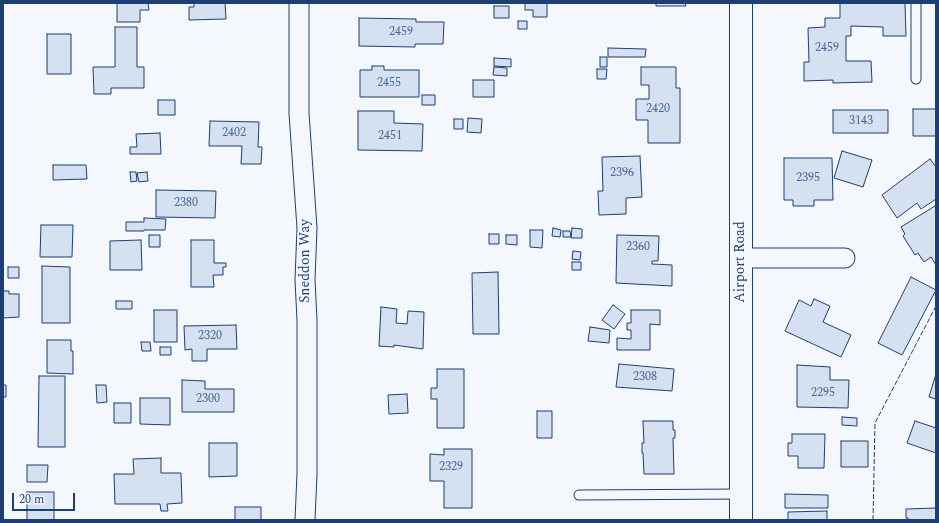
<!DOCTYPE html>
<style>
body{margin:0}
#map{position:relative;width:939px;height:523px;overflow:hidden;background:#f4f7fb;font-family:Spectral,serif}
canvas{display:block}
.frame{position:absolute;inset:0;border:4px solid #1d3f73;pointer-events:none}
.scale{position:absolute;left:12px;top:493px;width:63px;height:18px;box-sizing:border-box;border:2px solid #1d3f73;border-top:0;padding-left:5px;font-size:12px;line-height:14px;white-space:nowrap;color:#1d3f73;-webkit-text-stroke:3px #f4f7fb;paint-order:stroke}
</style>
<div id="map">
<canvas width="939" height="523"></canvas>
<div class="frame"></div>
<div class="scale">20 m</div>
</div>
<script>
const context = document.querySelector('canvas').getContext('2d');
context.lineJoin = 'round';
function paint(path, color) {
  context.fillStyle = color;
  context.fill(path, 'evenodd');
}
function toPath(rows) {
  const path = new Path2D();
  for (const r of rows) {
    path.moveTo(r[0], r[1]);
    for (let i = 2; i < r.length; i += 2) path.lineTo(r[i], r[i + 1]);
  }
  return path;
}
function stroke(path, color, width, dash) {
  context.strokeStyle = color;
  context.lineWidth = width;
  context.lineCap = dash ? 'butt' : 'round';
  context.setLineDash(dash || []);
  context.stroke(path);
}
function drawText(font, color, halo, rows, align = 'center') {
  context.font = font + ' Spectral,serif';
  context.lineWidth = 3;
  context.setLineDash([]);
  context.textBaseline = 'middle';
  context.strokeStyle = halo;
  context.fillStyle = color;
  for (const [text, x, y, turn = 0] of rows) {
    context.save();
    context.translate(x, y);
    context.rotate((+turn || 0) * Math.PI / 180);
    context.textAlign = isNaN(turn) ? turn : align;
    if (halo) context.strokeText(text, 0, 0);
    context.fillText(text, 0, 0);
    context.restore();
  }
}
const building = toPath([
 [117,3,148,3,149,10,140,10,140,22,117,22,117,3],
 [194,3,225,3,226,19,189,20,189,7,194,7,194,3],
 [525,3,547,3,547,17,533,17,533,10,525,10,525,3],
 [656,3,685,3,686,6,656,6,656,3],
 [840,3,905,3,906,36,883,36,883,27,851,26,851,36,846,36,846,61,871,61,872,82,833,83,833,80,804,81,804,62,809,62,808,28,825,27,825,18,840,18,840,3],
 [494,6,509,6,509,18,494,18,494,6],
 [359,18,416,19,416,22,444,22,443,44,415,44,415,47,359,46,359,18],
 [518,21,527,21,527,29,518,29,518,21],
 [115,27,137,27,137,67,144,67,144,88,111,88,111,94,94,94,93,67,115,67,115,27],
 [47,34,71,34,71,74,47,74,47,34],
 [608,48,646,49,645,57,608,57,608,48],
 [600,57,607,57,607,67,600,67,600,57],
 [494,58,511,59,511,67,494,66,494,58],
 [372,66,384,66,384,70,419,70,419,97,360,97,360,70,372,70,372,66],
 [494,67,507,68,507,76,493,75,494,67],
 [641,67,676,67,676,88,680,88,680,143,648,143,648,120,636,120,636,99,649,99,649,85,641,85,641,67],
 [597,69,607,69,606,79,597,79,597,69],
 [473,80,494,80,494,97,473,97,473,80],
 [422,95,435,95,435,105,422,105,422,95],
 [158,100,175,100,175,115,158,115,158,100],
 [913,109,936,109,936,136,913,136,913,109],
 [833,110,888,110,888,133,833,133,833,110],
 [358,111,394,111,394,123,423,124,422,151,358,150,358,111],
 [468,118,482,119,481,133,467,132,468,118],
 [454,119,463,119,463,129,454,129,454,119],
 [210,121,259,122,258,147,262,147,261,164,241,164,242,146,209,146,210,121],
 [160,133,161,154,130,154,130,147,137,147,136,134,160,133],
 [842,151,872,160,863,187,834,178,842,151],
 [640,156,642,197,626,198,626,214,599,215,598,191,603,191,602,157,640,156],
 [784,158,832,158,833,200,814,200,814,206,793,206,793,200,784,200,784,158],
 [930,159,936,167,936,199,921,209,917,203,897,218,882,195,930,159],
 [53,165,86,165,87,179,53,180,53,165],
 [130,172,136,172,137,181,131,182,130,172],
 [147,172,148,181,139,182,137,173,147,172],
 [156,190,216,191,215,218,156,217,156,190],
 [935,206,936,208,936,265,931,257,924,262,918,253,915,255,903,236,905,234,901,227,935,206],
 [144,218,166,219,165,230,144,230,144,231,126,231,126,222,144,222,144,218],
 [41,225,73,225,72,257,40,257,41,225],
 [553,228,561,230,560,237,552,236,553,228],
 [572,228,582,229,582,238,571,238,572,228],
 [530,230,543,230,542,248,530,247,530,230],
 [563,231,570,231,571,237,563,237,563,231],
 [489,234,499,234,499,244,489,244,489,234],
 [149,235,160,235,160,247,149,247,149,235],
 [506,235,517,235,517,245,506,244,506,235],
 [617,235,659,236,658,261,652,261,652,264,672,265,672,286,616,283,617,235],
 [141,240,142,270,110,270,110,241,141,240],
 [191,240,214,240,214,263,226,263,226,267,223,267,223,275,213,275,214,287,191,287,191,240],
 [573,251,581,252,580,260,572,259,573,251],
 [572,262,581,262,581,270,572,270,572,262],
 [42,266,70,267,70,323,42,323,42,266],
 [8,267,19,267,19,278,8,278,8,267],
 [498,272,499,334,473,334,472,273,498,272],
 [911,277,936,290,902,355,878,343,911,277],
 [3,291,9,291,9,294,19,294,19,317,3,318,3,291],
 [814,299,830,306,823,322,851,335,841,357,785,331,799,300,811,306,814,299],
 [116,301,132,301,132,309,116,309,116,301],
 [613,305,625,314,614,329,602,320,613,305],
 [381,307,397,309,396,323,407,324,408,311,424,312,423,349,394,345,394,347,379,346,381,307],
 [154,310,177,310,177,342,154,342,154,310],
 [631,310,660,310,660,325,650,324,650,350,617,350,617,338,631,339,631,330,627,330,627,323,631,323,631,310],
 [236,325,237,349,207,349,207,361,192,361,192,349,185,350,184,326,236,325],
 [590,327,610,330,609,343,588,341,590,327],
 [47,340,71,340,71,351,73,351,73,374,47,373,47,340],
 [141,342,150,342,151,351,142,351,141,342],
 [160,347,171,347,171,355,160,355,160,347],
 [619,364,674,369,672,391,616,387,619,364],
 [797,365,830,367,830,380,849,380,848,408,797,407,797,365],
 [437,369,464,369,464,428,437,428,437,399,431,399,431,388,437,388,437,369],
 [936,374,936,399,929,397,936,374],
 [39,376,65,376,65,447,38,447,39,376],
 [182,380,205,381,205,389,234,389,234,412,182,412,182,380],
 [3,385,6,385,6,397,3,397,3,385],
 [96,385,106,385,107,402,97,403,96,385],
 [407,394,408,413,389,414,388,395,407,394],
 [140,398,170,398,170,425,140,424,140,398],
 [114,403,131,403,131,423,114,423,114,403],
 [537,411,552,411,552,438,537,438,537,411],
 [842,417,857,418,857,426,842,425,842,417],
 [643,421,673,421,673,430,675,430,675,438,673,438,674,474,644,474,643,453,642,453,642,443,644,443,643,421],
 [915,421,936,428,936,453,907,443,915,421],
 [792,434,825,434,824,468,798,468,798,456,788,456,788,443,792,443,792,434],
 [841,441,868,441,868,467,841,467,841,441],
 [209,443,237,443,237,476,209,477,209,443],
 [444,449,472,449,472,508,444,508,444,481,430,481,430,454,444,455,444,449],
 [161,458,161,473,181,473,182,503,167,504,168,511,161,511,160,504,115,504,114,474,134,474,133,459,161,458],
 [27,465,48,465,47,482,27,482,27,465],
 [27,492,54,492,54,520,27,520,27,492],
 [785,494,828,495,828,508,785,508,785,494],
 [235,507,261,507,261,520,235,520,235,507],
 [936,508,936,520,908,520,908,518,906,518,906,509,936,508],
 [827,511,827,520,788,520,788,512,827,511]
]);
const service = toPath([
 [916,3,916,79],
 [579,495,742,494]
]);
const minor = toPath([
 [299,3,299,113,307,228,305,280,307,320,307,474,305,520],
 [740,258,845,258]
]);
const tertiary = toPath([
 [741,3,741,520]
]);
const fence = toPath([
 [873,520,875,423,936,306]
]);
const numberNames = [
 ["2459",401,33],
 ["2459",827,49],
 ["2455",389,84],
 ["2420",658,110],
 ["3143",861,122],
 ["2402",234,134],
 ["2451",390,137],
 ["2396",622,174],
 ["2395",808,179],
 ["2380",186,204],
 ["2360",638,248],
 ["2320",210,337],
 ["2308",645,378],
 ["2295",823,394],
 ["2300",208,400],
 ["2329",451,468]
];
const streetNames = [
 ["Sneddon Way",306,261,-90],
 ["Airport Road",741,262,-90]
];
paint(building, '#d5e0f0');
stroke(building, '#1d3f73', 1);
stroke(service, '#1d3f73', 11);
stroke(minor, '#1d3f73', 21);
stroke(tertiary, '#1d3f73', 24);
stroke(service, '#f4f7fb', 9);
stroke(minor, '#f4f7fb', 19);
stroke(tertiary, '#f4f7fb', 22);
stroke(fence, '#1d3f73', 1, [5, 2]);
drawText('12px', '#4b6792', null, numberNames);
drawText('14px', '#1d3f73', '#f4f7fb', streetNames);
</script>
